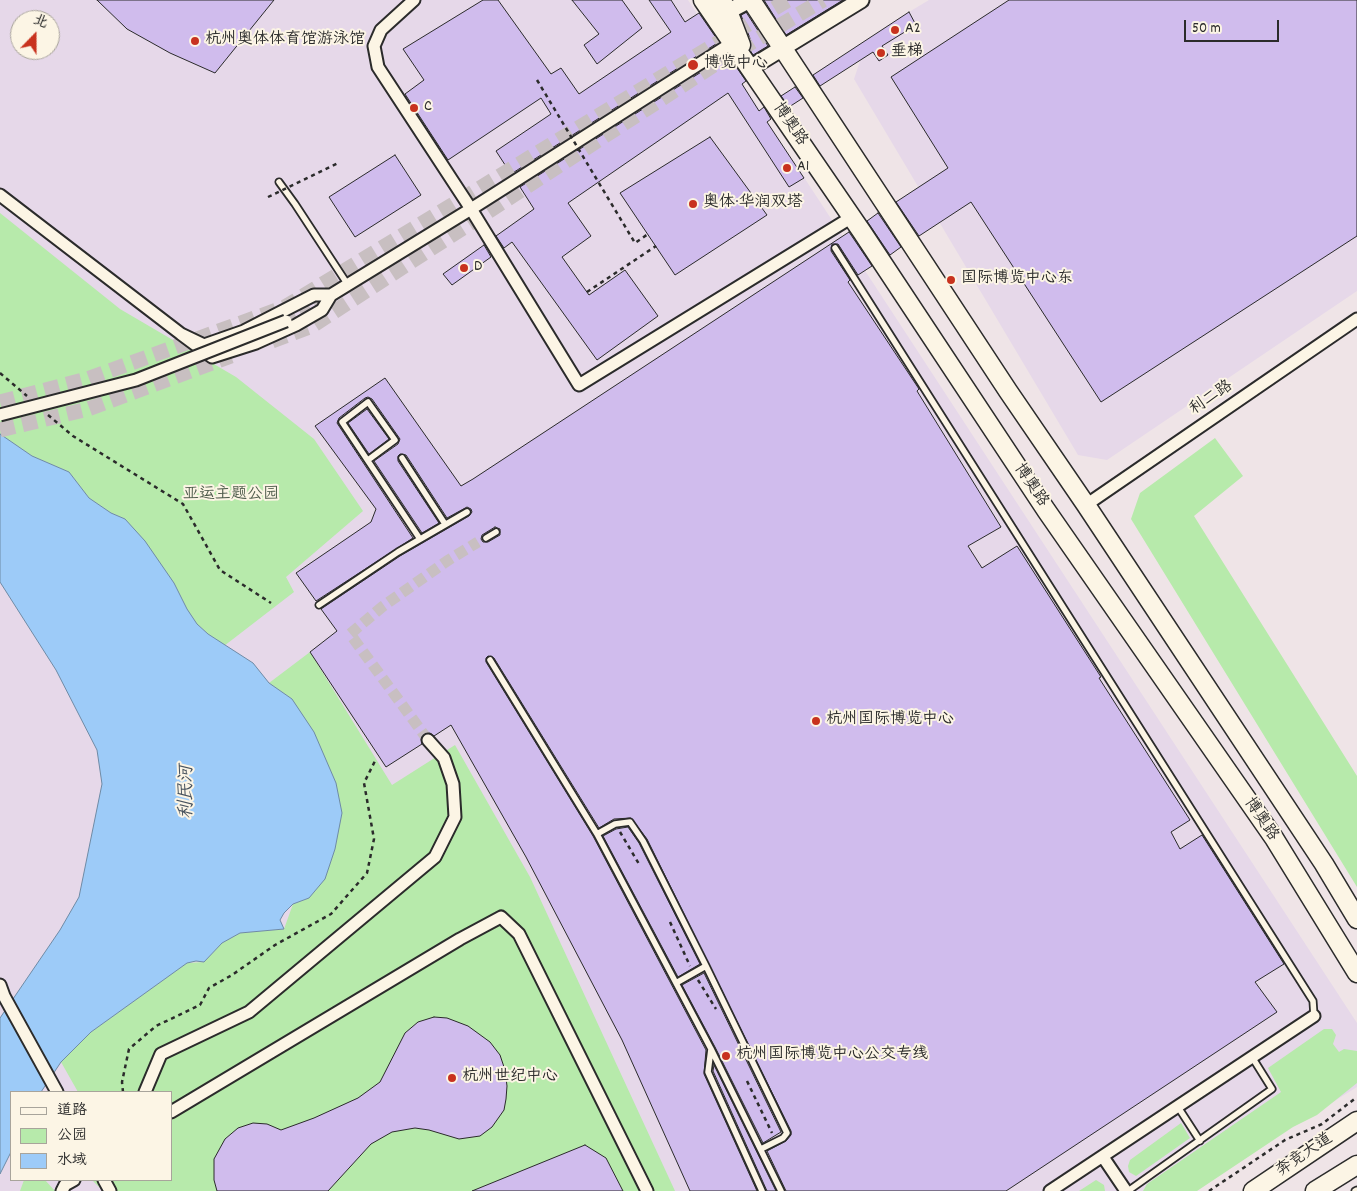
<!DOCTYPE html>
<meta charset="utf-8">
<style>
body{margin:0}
#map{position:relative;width:1357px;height:1191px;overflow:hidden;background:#efe4e7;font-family:Dekko,"LXGW WenKai TC",sans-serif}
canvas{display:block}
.legend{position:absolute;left:10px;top:1091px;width:162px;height:90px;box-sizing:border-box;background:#fcf5e5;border:1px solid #a8a49b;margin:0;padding:6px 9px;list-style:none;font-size:15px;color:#2b2b2b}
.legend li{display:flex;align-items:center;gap:10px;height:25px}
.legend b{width:25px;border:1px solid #a8a49b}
.north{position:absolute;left:10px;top:10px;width:50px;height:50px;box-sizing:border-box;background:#fcf5e5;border:1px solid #a8a49b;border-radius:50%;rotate:22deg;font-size:14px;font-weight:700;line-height:20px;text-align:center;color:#2b2b2b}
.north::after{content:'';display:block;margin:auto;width:18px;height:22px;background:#c8321e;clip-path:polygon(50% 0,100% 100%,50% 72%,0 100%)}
.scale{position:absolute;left:1184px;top:20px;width:95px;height:22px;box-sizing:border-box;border:2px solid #2b2b2b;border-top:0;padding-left:6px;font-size:15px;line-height:18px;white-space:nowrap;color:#2b2b2b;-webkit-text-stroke:4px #fcf5e5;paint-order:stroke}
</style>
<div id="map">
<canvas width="1357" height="1191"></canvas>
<ul class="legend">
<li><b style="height:6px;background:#fcf5e5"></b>道路</li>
<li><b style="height:14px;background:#b7eaab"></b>公园</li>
<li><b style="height:14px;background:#9dcbf8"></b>水域</li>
</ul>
<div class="north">北</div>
<div class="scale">50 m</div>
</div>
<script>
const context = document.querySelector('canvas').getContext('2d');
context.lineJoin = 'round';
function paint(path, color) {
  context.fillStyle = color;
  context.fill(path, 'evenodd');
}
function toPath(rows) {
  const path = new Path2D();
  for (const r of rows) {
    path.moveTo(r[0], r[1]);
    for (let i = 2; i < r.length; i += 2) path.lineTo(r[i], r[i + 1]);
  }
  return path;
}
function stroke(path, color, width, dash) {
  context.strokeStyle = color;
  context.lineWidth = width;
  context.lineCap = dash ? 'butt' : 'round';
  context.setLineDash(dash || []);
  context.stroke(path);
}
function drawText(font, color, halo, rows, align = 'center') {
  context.font = font + ' Dekko,"LXGW WenKai TC",sans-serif';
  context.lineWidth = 4;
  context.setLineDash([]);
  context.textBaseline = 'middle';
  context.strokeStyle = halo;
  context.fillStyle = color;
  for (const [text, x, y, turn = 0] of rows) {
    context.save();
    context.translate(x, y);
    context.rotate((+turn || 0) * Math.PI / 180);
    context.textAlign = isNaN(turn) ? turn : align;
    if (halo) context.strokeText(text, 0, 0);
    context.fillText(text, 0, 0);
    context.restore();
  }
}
const built = toPath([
 [0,0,688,0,1357,1023,1357,1087,1190,1191,0,1191],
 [20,20,50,20,50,50,20,50],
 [11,1092,171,1092,171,1180,11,1180],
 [929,0,1357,0,1357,291,1107,460,1078,455,854,79,864,49,909,12]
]);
const green = toPath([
 [0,213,120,309,236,377,314,439,363,511,286,577,294,592,224,646,208,634,197,624,187,609,174,583,125,519,111,513,89,498,69,472,32,456,0,434],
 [1215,438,1243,476,1194,516,1357,776,1357,887,1131,519,1140,493],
 [310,652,392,785,455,745,530,877,675,1191,103,1191,93,1181,171,1180,171,1092,78,1092,61,1062,91,1032,187,963,204,962,222,943,240,933,284,929,293,904,309,898,292,699,269,683],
 [1324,1029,1332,1029,1336,1035,1333,1044,1339,1052,1344,1049,1357,1051,1357,1083,1317,1115,1293,1127,1197,1191,1143,1191,1147,1184,1281,1092,1268,1068],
 [1181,1123,1190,1138,1136,1176,1129,1172,1128,1166,1130,1160],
 [24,1180,45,1180,55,1191,20,1191],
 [1096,1180,1104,1185,1105,1191,1079,1191]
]);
const water = toPath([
 [0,434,32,456,69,472,89,498,111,513,125,519,145,541,174,583,187,609,197,624,208,634,253,663,269,683,292,699,314,732,336,783,342,813,335,849,325,879,309,898,293,904,284,913,280,920,284,929,240,933,222,943,204,962,196,961,187,963,91,1032,61,1062,41,1092,11,1092,11,1152,0,1174,0,1018,60,930,79,897,102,784,97,750,56,670,0,582,0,434]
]);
const building = toPath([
 [97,0,274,0,215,73,170,53,127,29,97,0],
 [483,0,498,0,551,74,561,68,579,94,671,32,649,0,671,0,685,22,699,13,719,42,511,174,496,151,551,114,541,98,448,160,405,94,424,80,403,49,483,0],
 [572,0,622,0,642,28,597,64,584,45,599,34,572,0],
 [764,0,843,0,786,35,764,0],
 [1009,0,1357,0,1357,236,1101,402,971,202,919,236,896,202,948,168,891,77,1009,0],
 [746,12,768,46,753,55,750,50,751,41,741,15,746,12],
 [909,12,916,25,882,46,888,55,879,61,873,52,820,86,813,75,909,12],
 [728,55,746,81,742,84,759,111,764,107,771,119,767,122,804,178,789,187,728,93,568,203,591,236,562,257,589,295,625,270,658,316,597,360,512,242,504,248,496,236,534,209,520,187,728,55],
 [795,87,803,98,789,107,781,96,795,87],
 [710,137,767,215,675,275,620,193,710,137],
 [395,155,421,195,355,237,329,197,395,155],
 [878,213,901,247,890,255,867,221,878,213],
 [849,232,872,266,858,275,838,244,832,244,831,251,850,280,848,282,919,389,917,391,1001,527,968,546,982,568,1017,546,1101,677,1099,678,1190,820,1171,832,1180,849,1202,835,1284,964,1255,982,1277,1012,1006,1191,786,1191,767,1151,786,1141,791,1135,791,1131,647,839,631,818,614,819,599,828,494,658,488,656,486,658,486,662,593,836,706,1050,704,1074,757,1191,690,1191,622,1040,526,857,451,725,434,736,430,733,423,734,421,738,422,744,386,767,310,652,337,631,321,609,400,556,469,516,472,512,471,509,467,507,447,518,406,455,400,454,398,456,398,461,439,523,422,533,374,461,398,444,400,439,372,399,368,397,365,398,339,418,337,423,413,538,316,601,296,573,371,522,376,509,315,426,385,378,461,486,473,479,849,232],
 [495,527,500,529,500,535,488,542,483,542,481,539,482,535,495,527],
 [484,245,491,257,452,285,443,274,484,245],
 [367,409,389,439,369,454,348,423,367,409],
 [628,827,639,843,700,964,678,977,603,836,616,829,628,827],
 [704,973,781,1132,763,1143,715,1047,682,985,704,973],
 [434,1017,447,1018,468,1026,490,1042,500,1055,505,1070,507,1086,506,1099,504,1110,492,1127,480,1136,459,1139,429,1130,415,1128,392,1132,371,1144,328,1191,217,1191,214,1180,214,1159,225,1139,238,1128,253,1123,267,1124,281,1130,314,1118,358,1098,380,1082,405,1033,418,1022,434,1017],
 [714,1065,776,1191,767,1191,713,1071,714,1065],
 [585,1145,606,1158,623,1191,472,1191,585,1145]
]);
const minorTunnel = toPath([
 [286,321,331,295],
 [428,740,350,634,382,607,447,561,478,542]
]);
const secondaryTunnel = toPath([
 [272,341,312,326,717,63,823,0],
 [0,402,87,379,285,307,788,0],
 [0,430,88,409,231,356]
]);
const path = toPath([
 [587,292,656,246],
 [0,373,27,396],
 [48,415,73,436,183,504,220,570,271,603],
 [620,832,639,864],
 [670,922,690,966],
 [698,980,716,1009],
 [747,1081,772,1133],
 [123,1092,122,1082,129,1049,156,1026,200,1005,209,988,232,975,275,945,331,914,367,873,374,839,364,783,376,759],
 [1209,1191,1285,1140,1322,1124,1357,1097]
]);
const service = toPath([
 [279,182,295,204,348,285],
 [835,248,1313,1001,1314,1016],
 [402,458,445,524],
 [368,460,395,440,368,402,342,422,420,539],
 [486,538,496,532],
 [319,605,398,552,467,512],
 [490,660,597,834,711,1049,781,1191],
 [597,834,615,824,630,822,643,841,706,966,787,1133,783,1138,761,1149],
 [676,983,706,966],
 [711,1049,708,1072,762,1191],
 [1178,1107,1200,1141],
 [1128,1191,1272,1089,1252,1057],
 [1355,1191,1357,1190]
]);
const minor = toPath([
 [414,0,381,30,374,46,378,67,471,209,579,385,852,217],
 [0,195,181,334],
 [331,295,314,295,244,331,204,345,181,334,212,357,256,343,296,325,322,310,331,295,471,209,732,43],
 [1086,505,1357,319],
 [0,985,4,996,57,1092],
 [145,1092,161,1054,249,1012,435,857,455,817,453,784,444,758,428,740],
 [171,1112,460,939,501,917,519,934,647,1191],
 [1103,1157,1126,1191],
 [104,1180,110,1191],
 [62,1191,65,1185,74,1180],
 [1050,1191,1314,1016]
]);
const secondary = toPath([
 [718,17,750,0],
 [750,68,861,0]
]);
const primary = toPath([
 [703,0,862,232,1046,510,1274,838,1357,973],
 [721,0,728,11,741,45],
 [751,0,1008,391,1086,505,1324,864,1357,919],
 [1253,1191,1357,1121],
 [1315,1191,1357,1165]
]);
const pathBridge = toPath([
 [537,80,635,243,648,234],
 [268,197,338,163]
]);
const minorBridge = toPath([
 [0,415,136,380,286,321]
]);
const markers = [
 [895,30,5,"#c8321e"],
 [195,41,5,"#c8321e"],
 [881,53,5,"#c8321e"],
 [693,65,6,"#c8321e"],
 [414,108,5,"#c8321e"],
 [787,168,5,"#c8321e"],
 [693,204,5,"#c8321e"],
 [464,268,5,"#c8321e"],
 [951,280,5,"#c8321e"],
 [816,721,5,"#c8321e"],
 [726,1056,5,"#c8321e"],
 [452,1078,5,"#c8321e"]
];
const poiNames = [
 ["A2",905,30],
 ["杭州奥体体育馆游泳馆",205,41],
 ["垂梯",891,53],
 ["博览中心",704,65],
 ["C",424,108],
 ["A1",797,168],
 ["奥体·华润双塔",703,204],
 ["D",474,268],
 ["国际博览中心东",961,280],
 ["杭州国际博览中心",826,721],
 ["杭州国际博览中心公交专线",736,1056],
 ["杭州世纪中心",462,1078]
];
const streetNames = [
 ["博奥路",789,125,56],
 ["利二路",1212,399,-34],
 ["博奥路",1030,486,56],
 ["博奥路",1260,820,56],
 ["奔竞大道",1305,1156,-34]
];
const parkNames = [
 ["亚运主题公园",231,496]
];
const waterNames = [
 ["利民河",189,792,-90]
];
paint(built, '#e6d8e9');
paint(green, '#b7eaab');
paint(water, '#9dcbf8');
stroke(water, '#6f8ba6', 1);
paint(building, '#d0bced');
stroke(building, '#2b2b2b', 1);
stroke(minorTunnel, '#c8bfc1', 11, [11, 5.5]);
stroke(secondaryTunnel, '#c8bfc1', 15, [15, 8]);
stroke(service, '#2b2b2b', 9);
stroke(minor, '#2b2b2b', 15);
stroke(secondary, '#2b2b2b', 19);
stroke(primary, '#2b2b2b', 21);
stroke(path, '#2b2b2b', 2.5, [4, 4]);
stroke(service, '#fcf5e5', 5.5);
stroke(minor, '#fcf5e5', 11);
stroke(secondary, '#fcf5e5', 15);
stroke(primary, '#fcf5e5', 18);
stroke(minorBridge, '#2b2b2b', 15, []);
stroke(pathBridge, '#2b2b2b', 2.5, [4, 4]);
stroke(minorBridge, '#fcf5e5', 11);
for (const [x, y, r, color] of markers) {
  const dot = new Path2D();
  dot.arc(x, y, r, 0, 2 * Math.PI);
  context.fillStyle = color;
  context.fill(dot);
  stroke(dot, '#fcf5e5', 2);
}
drawText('16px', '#2b2b2b', '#fcf5e5', poiNames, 'left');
drawText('16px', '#2b2b2b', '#fcf5e5', streetNames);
drawText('16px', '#4e5b4b', '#fcf5e5', parkNames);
drawText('italic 18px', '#48535e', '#fcf5e5', waterNames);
</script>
